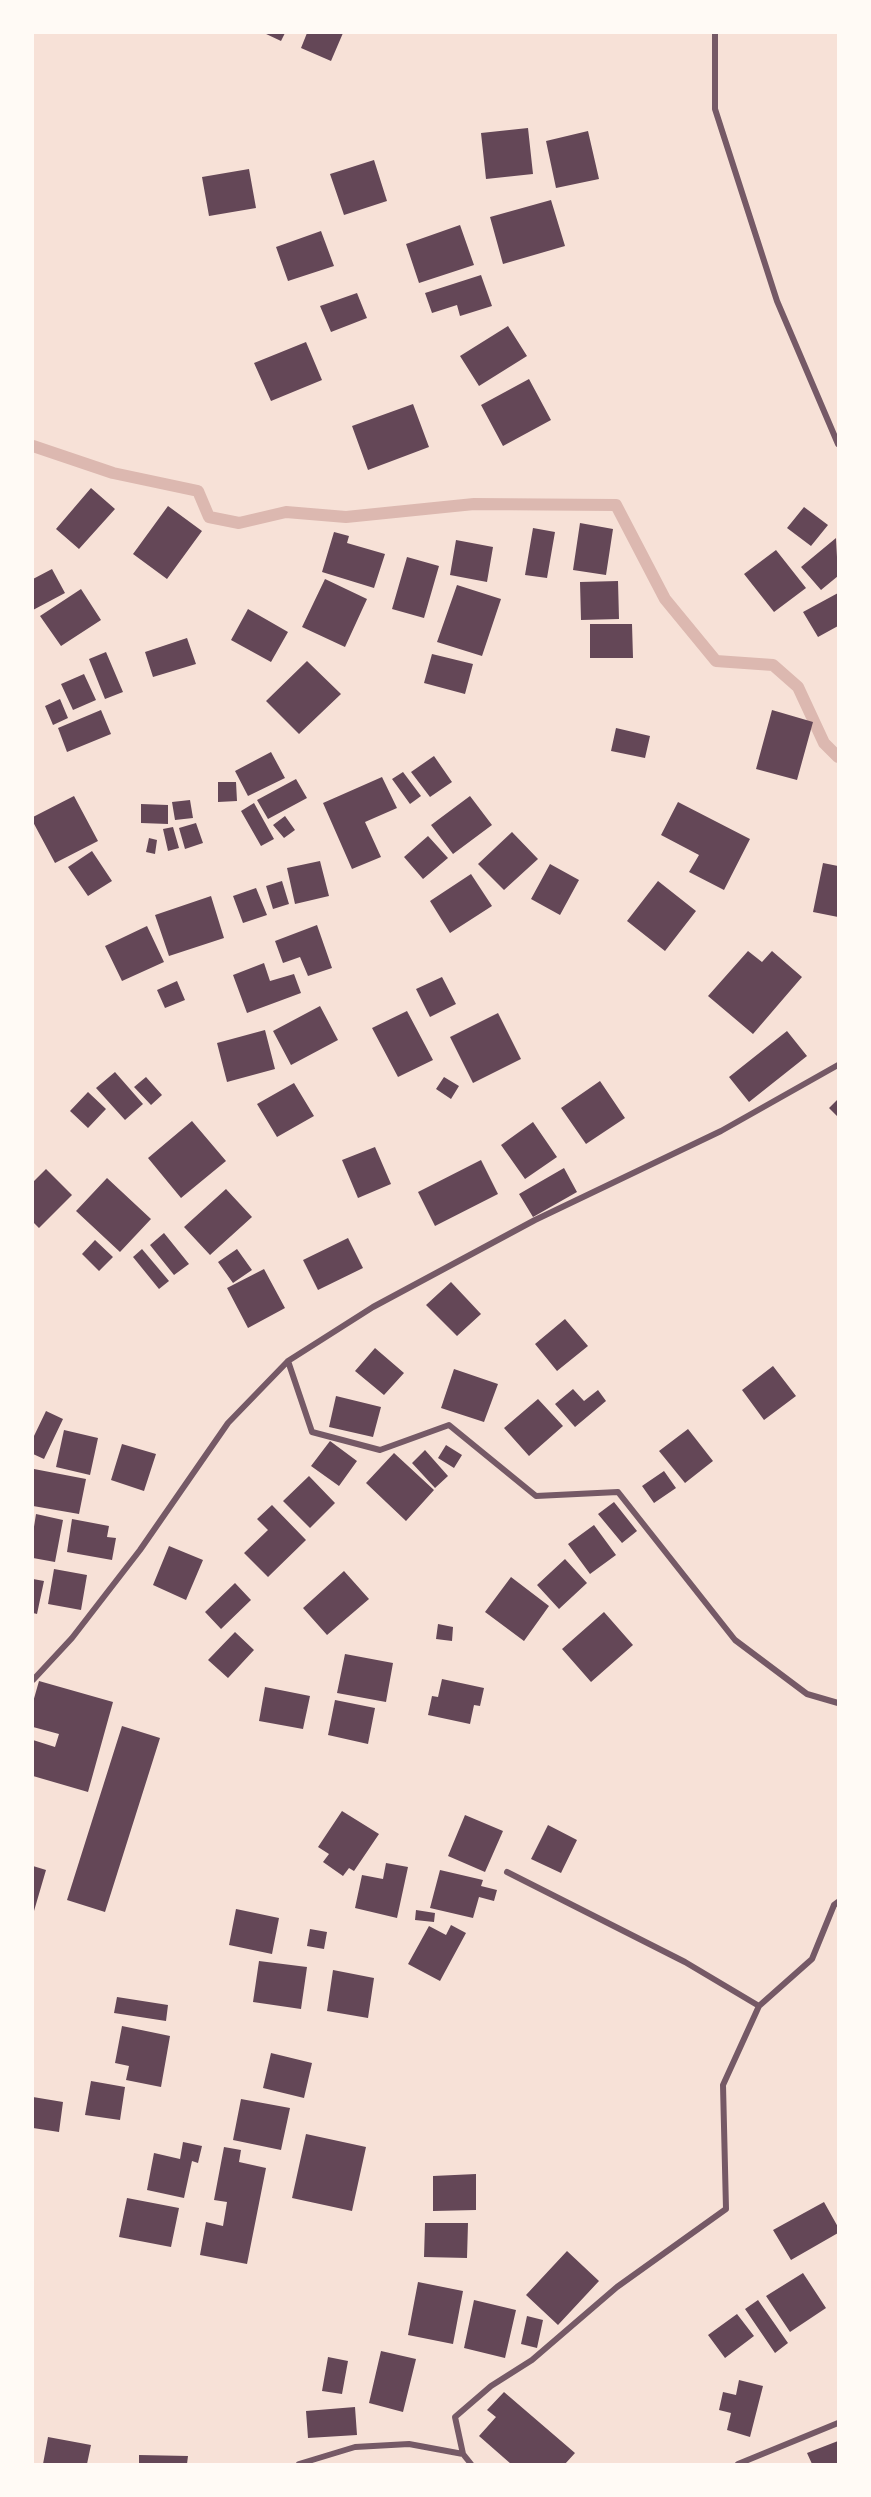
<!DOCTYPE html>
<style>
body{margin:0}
#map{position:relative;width:871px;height:2497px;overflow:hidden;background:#f7e1d7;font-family:Cabin,sans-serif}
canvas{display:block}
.frame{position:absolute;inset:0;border:34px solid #fffaf5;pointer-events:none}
</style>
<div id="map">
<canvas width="871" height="2497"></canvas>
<div class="frame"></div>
</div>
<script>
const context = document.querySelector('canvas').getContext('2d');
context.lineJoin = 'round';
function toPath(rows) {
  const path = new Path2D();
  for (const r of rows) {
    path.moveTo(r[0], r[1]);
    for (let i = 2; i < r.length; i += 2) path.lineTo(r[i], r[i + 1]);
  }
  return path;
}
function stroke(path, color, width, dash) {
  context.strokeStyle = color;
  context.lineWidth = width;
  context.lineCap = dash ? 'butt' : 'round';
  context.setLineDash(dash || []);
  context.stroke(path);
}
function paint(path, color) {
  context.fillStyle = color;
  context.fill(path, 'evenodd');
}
const stream = toPath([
 [33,446,113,473,198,491,209,517,239,523,286,512,346,517,474,504,616,505,665,599,716,661,773,665,798,687,824,743,838,757]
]);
const building = toPath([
 [264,33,285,33,281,41],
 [307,33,343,33,331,61,301,48],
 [528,128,533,174,486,179,481,133],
 [588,131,599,179,556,188,546,141],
 [374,160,387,201,344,215,330,174],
 [249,169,256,208,209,216,202,177],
 [551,200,565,246,503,264,490,217],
 [460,225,474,265,419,283,406,244],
 [321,231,334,266,288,281,276,247],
 [481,275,492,306,460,316,457,305,432,313,425,293],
 [357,293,367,318,331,332,320,306],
 [508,326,527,356,479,386,460,356],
 [306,342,322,380,271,401,254,363],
 [529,379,551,420,503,446,481,405],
 [413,404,429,447,368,470,352,426],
 [91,488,115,509,79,549,56,529],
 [168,506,202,531,167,579,133,554],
 [804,507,828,525,811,546,787,528],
 [580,523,613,529,606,575,573,570],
 [533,528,555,532,547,578,525,575],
 [334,532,349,536,347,543,385,554,374,588,322,572],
 [836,538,838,576,821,590,801,567],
 [456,540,493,547,487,582,450,575],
 [776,550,806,588,774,612,744,574],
 [407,557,439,566,424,618,392,609],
 [52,569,65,593,33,610,33,579],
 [325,579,367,599,345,647,302,627],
 [618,581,619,619,581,620,580,582],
 [457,585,501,599,482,656,437,642],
 [81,589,101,620,61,646,40,616],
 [838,593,838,626,818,637,803,612],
 [248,609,288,632,271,662,231,640],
 [590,624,632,624,633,658,590,658],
 [187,638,196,664,153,677,145,652],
 [106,652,123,692,105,699,89,659],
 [432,654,473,664,465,694,424,683],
 [307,661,341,694,299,734,266,701],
 [84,674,96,700,73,710,61,684],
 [60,699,68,718,53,725,45,706],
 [101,710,111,734,67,752,58,728],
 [772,710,813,722,797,780,756,769],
 [616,728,650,736,645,758,611,751],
 [271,752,285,778,248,796,235,771],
 [434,756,452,782,430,797,411,772],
 [403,772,421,796,410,804,392,779],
 [382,777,397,808,365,822,381,857,352,869,323,803],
 [296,779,307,798,268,819,257,800],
 [218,782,236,782,237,801,218,802],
 [74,796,98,841,55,863,33,822,33,817],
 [470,796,492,825,453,854,431,825],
 [190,800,193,818,175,820,172,802],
 [678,802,750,839,724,890,689,872,699,855,661,835],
 [254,803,274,839,261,846,241,811],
 [141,804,168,805,168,824,141,823],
 [285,816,295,830,284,838,273,825],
 [196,823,203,843,185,849,179,828],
 [173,827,179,848,168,851,163,829],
 [512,832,538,859,504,890,478,864],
 [428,836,448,858,423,879,404,857],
 [149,838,157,840,155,854,146,852],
 [92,851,112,881,88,896,68,867],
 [320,861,329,896,295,904,287,868],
 [823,863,838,866,838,917,813,912],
 [550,864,579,880,560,915,531,899],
 [471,874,492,906,450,933,430,901],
 [282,881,289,904,273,909,266,886],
 [658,881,696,911,665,951,627,921],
 [256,888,267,915,243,923,233,896],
 [211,896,224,938,169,956,155,915],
 [317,925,332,968,308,976,300,957,283,963,275,941],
 [147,926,164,962,122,981,105,946],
 [748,951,762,962,772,951,802,977,753,1034,708,996],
 [264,963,270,981,294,974,301,993,247,1013,233,975],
 [442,977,456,1004,430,1017,416,989],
 [177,981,185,1000,165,1008,157,990],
 [320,1006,338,1040,291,1065,273,1031],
 [407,1011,433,1060,398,1077,372,1028],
 [498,1013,521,1059,473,1083,450,1037],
 [265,1030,275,1069,227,1082,217,1043],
 [787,1031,807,1056,749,1102,729,1077],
 [115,1072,143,1104,125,1120,96,1088],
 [146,1077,162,1095,151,1105,134,1087],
 [444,1077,459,1086,451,1099,436,1089],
 [600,1081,625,1118,586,1144,561,1108],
 [294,1083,314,1116,277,1137,257,1104],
 [88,1092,106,1109,88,1128,70,1111],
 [838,1099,838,1117,829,1108],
 [192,1121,226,1161,181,1198,148,1158],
 [533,1122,557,1157,525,1179,501,1145],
 [375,1147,391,1184,358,1198,342,1160],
 [481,1160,498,1194,435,1226,418,1192],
 [564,1168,577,1192,533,1217,519,1194],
 [46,1169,72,1195,39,1228,33,1222,33,1182],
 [107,1178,151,1219,120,1252,76,1211],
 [226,1189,252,1217,210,1255,184,1227],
 [164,1233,189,1264,174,1275,150,1245],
 [348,1238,363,1268,318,1290,303,1260],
 [95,1240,113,1257,99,1271,82,1254],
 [142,1249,169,1281,159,1289,133,1257],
 [237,1249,252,1270,233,1283,218,1262],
 [264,1269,285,1308,248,1328,227,1288],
 [451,1282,481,1314,457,1336,426,1305],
 [565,1319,588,1346,557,1371,535,1344],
 [375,1348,404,1373,384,1395,355,1371],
 [773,1366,796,1396,764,1420,742,1390],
 [454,1369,498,1384,484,1422,441,1408],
 [573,1389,584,1401,598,1390,606,1401,575,1427,555,1404],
 [336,1396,381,1407,373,1437,329,1427],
 [538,1399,563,1426,529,1456,504,1428],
 [46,1411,63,1419,44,1459,33,1454,33,1438],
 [688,1429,713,1461,685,1483,659,1451],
 [64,1430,98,1438,90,1475,56,1467],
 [330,1441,357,1461,339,1486,311,1466],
 [122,1444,156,1454,144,1491,111,1480],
 [446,1445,462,1455,454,1468,438,1458],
 [425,1450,448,1476,435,1488,412,1463],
 [394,1453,434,1490,406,1521,366,1483],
 [34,1469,86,1479,79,1514,33,1506],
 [664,1471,676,1488,654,1503,642,1486],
 [309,1476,335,1503,310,1528,283,1501],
 [614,1502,637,1531,622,1543,598,1514],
 [272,1505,306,1540,268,1577,244,1553,268,1530,257,1519],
 [36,1514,63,1520,55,1562,33,1558,33,1533],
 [72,1519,109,1526,107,1537,116,1538,112,1560,67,1552],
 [594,1525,616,1555,590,1574,568,1544],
 [169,1546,203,1560,186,1600,153,1585],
 [565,1559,587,1583,559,1609,537,1585],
 [54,1569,87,1575,81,1610,48,1604],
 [344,1571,369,1599,327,1635,303,1608],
 [511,1577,549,1606,524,1641,485,1612],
 [33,1579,44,1581,37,1614,33,1613],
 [235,1583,251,1600,221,1629,205,1612],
 [604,1612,633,1645,591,1682,562,1649],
 [438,1624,453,1627,452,1641,436,1639],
 [235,1632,254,1650,228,1678,208,1660],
 [345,1654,393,1663,386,1702,337,1693],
 [442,1679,484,1688,480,1706,474,1705,470,1724,428,1715,432,1696,438,1697],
 [39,1681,113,1702,88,1792,33,1776,33,1740,55,1747,59,1734,33,1727,33,1702],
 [265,1687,310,1696,303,1729,259,1721],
 [335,1700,375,1708,368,1744,328,1735],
 [122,1726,160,1738,105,1912,67,1900],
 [342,1811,379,1834,354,1871,349,1868,343,1876,323,1862,329,1854,318,1847],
 [465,1815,503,1831,485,1872,448,1856],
 [548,1825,577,1840,561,1873,531,1859],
 [386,1863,408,1867,397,1918,355,1908,362,1875,383,1879],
 [33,1866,46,1870,34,1911,33,1911],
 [440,1870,483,1880,481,1886,497,1890,494,1901,479,1897,473,1918,430,1908],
 [236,1909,279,1918,272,1954,229,1945],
 [416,1910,435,1913,434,1922,415,1920],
 [451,1925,466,1933,440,1981,408,1964,429,1926,446,1935],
 [310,1929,327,1932,324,1949,307,1946],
 [259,1961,307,1967,301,2009,253,2002],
 [333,1970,374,1978,368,2018,327,2011],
 [117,1997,168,2005,166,2021,114,2013],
 [122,2026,170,2036,161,2087,126,2080,129,2066,115,2063],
 [271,2053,312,2063,304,2098,263,2088],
 [91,2081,125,2087,120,2120,85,2115],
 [33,2097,63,2102,59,2132,33,2128],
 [241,2099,290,2108,281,2150,233,2140],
 [306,2134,366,2147,352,2211,292,2198],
 [183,2142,202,2146,198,2163,192,2161,184,2198,147,2190,154,2153,180,2159],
 [224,2147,241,2150,239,2162,266,2168,247,2264,200,2255,206,2222,223,2226,227,2202,214,2200],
 [476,2174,476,2210,433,2211,433,2176],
 [127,2198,179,2208,171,2247,119,2237],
 [824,2202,838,2227,838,2233,791,2260,773,2230],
 [425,2223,468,2223,467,2258,424,2257],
 [567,2251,599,2281,558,2325,526,2295],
 [803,2273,826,2308,790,2332,766,2296],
 [418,2282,463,2291,453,2344,408,2335],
 [474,2300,516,2310,505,2358,464,2348],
 [758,2300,788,2343,775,2353,745,2309],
 [737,2314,754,2336,725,2358,708,2335],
 [527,2316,543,2320,537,2348,521,2344],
 [381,2351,416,2359,403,2412,369,2403],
 [328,2357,348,2361,342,2394,322,2391],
 [739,2380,763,2386,750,2437,727,2430,731,2413,719,2410,723,2392,736,2395],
 [504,2392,575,2453,565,2464,511,2464,479,2436,496,2417,487,2410],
 [355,2407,357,2435,308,2438,306,2411],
 [48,2437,91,2445,87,2464,43,2464],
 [838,2441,838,2464,812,2464,807,2453],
 [139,2455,188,2456,187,2464,139,2464]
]);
const minor = toPath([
 [715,33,715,109,777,301,838,444],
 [288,1361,312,1432,380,1450,449,1425,536,1496,618,1492,735,1640,807,1694,838,1703],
 [33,1680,72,1638,140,1550,228,1423,288,1361,373,1307,535,1220,721,1131,838,1065],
 [507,1872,685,1962,759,2006],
 [463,2454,455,2417,491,2386,532,2360,617,2287,726,2209,723,2085,759,2006,812,1959,834,1905,838,1902],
 [299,2464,355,2447,409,2444,463,2454,471,2464],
 [738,2464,838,2423]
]);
stroke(stream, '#dcb8b0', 12);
paint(building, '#644757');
stroke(minor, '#755966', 6);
</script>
